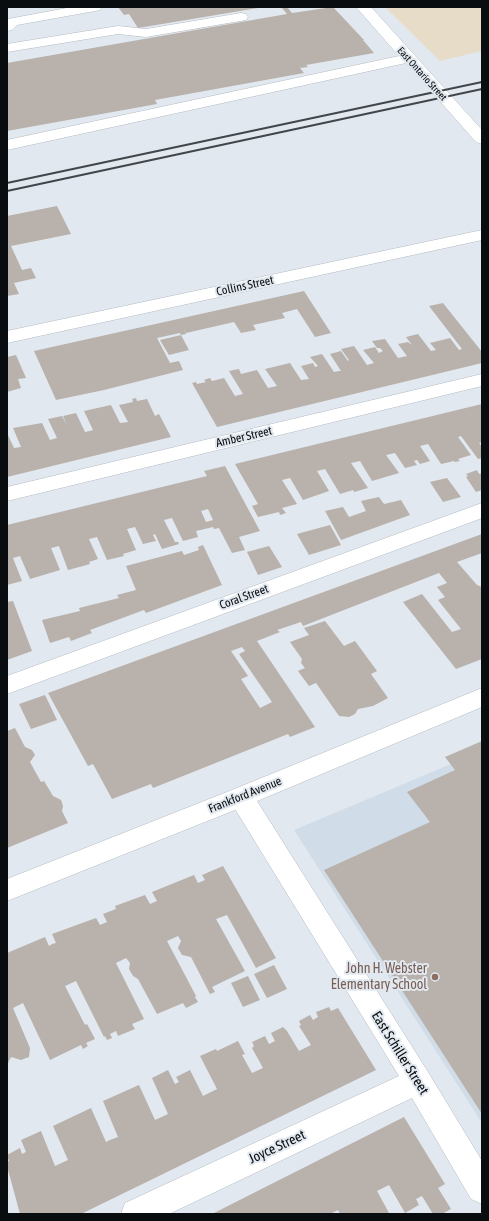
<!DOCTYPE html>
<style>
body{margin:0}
#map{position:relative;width:489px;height:1221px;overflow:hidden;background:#e1e8ef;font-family:"Asap Condensed",sans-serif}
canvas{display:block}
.frame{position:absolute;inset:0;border:8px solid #0a0d0f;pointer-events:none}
</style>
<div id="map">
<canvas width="489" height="1221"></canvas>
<div class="frame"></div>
</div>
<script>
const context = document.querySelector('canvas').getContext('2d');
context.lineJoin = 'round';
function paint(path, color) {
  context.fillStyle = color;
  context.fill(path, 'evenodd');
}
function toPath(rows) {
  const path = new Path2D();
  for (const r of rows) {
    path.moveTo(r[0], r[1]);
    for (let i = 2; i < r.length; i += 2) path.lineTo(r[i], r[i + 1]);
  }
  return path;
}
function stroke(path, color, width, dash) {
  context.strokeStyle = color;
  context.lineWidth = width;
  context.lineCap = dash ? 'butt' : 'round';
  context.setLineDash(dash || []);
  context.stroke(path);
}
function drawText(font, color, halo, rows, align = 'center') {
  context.font = font + ' "Asap Condensed",sans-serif';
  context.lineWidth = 4;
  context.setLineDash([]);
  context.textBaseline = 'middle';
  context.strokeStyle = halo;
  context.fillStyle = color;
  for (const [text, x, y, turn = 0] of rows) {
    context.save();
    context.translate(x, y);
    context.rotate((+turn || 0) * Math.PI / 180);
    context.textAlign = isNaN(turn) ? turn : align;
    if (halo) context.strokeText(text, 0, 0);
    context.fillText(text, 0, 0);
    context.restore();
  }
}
const industrial = toPath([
 [385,7,482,7,482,51,440,61]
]);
const built = toPath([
 [482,751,482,1123,294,830]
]);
const building = toPath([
 [118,7,258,7,258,8,138,28,129,14,124,15],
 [281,7,291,7,288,8,292,13,333,7,364,40,363,40,374,53,306,65,308,67,300,68,304,73,155,100,157,104,7,131,7,63,287,14],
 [57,206,71,234,11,246,22,270,31,268,36,278,14,283,19,294,7,296,7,216],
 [304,291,331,333,315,337,297,309,282,313,285,318,253,325,256,330,241,333,234,322,186,333,184,328,186,334,181,335,180,333,157,338,170,363,179,361,183,370,104,390,56,400,34,351],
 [443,303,482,352,482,363,217,427,192,383,196,382,197,384,206,382,204,380,210,378,212,381,224,378,235,396,243,394,229,371,239,369,241,374,257,370,268,388,277,386,265,369,290,363,301,380,309,379,301,366,313,363,315,367,318,366,310,357,322,354,334,372,339,371,341,371,330,354,341,351,348,361,349,360,341,349,354,346,367,365,374,363,363,350,375,347,379,353,383,351,380,348,377,348,372,341,385,339,398,358,407,356,398,344,408,342,412,345,406,337,418,334,431,351,436,350,430,343,450,338,459,350,462,349,429,306],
 [181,335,189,350,169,355,160,340],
 [16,355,26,378,18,379,21,388,7,392,7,357],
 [136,398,137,401,147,399,155,416,159,414,171,437,7,477,7,433,14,448,21,447,13,428,42,423,50,440,57,438,48,419,62,416,67,425,63,416,76,413,85,432,90,431,93,430,84,411,111,405,120,423,128,422,119,405,133,402,132,399],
 [482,404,482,442,479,443,482,447,482,458,478,459,461,436,458,437,471,455,458,459,460,461,455,462,454,461,441,464,428,444,420,446,430,461,420,464,417,460,414,461,417,465,405,468,395,453,386,455,399,473,372,481,360,461,351,463,368,488,354,492,353,490,340,494,325,469,317,471,329,491,303,500,290,478,282,480,297,504,282,508,286,513,280,515,279,512,258,517,252,506,258,504,235,464],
 [225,466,260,531,239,537,245,550,232,553,219,528,214,529,213,527,196,531,198,537,183,541,172,518,164,520,175,542,178,542,179,544,162,549,155,534,153,535,156,541,143,544,135,527,127,529,136,550,123,554,124,556,107,560,97,537,89,539,98,559,89,562,90,564,83,566,68,570,59,546,51,548,60,570,30,579,20,556,13,558,22,581,7,585,7,525,207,476,204,471],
 [208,509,213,520,206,522,201,511],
 [477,470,479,474,482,473,482,490,476,492,466,477,468,476,466,474],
 [447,478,461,497,443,502,430,482],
 [379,497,384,504,401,500,410,515,341,540,325,511,343,507,349,517,366,511,361,501],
 [330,525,341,545,309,555,297,534],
 [482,534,482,553,457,562,477,585,482,587,482,659,456,669,403,602,422,594,452,632,461,629,438,600,445,597,437,587,447,583,439,573,303,626,301,622,277,630,280,632,257,641,315,727,290,737,288,734,153,788,151,784,112,799,93,764,88,766,48,693],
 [242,647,245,651,239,654,272,702,260,708,241,679,248,676,231,651],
 [203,545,222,585,146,613,144,610,90,630,92,633,71,641,69,637,50,643,42,620,80,611,79,608,119,598,117,595,136,590,126,566,182,551,184,555,199,550,198,547],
 [269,546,282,567,258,575,247,552],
 [13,601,32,651,7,660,7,602],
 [325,621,344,646,355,641,377,671,371,674,388,698,373,706,358,709,355,714,349,717,339,716,316,683,309,686,298,671,305,668,301,663,302,659,290,642,309,635,304,628],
 [45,695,57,720,31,729,19,704],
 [15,728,25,747,32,750,35,755,30,762,41,782,44,781,53,796,61,800,63,806,62,811,68,823,7,848,7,731],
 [482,741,482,1114,324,870,430,822,407,792,455,770,445,757],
 [223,866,276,958,256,968,227,915,216,919,245,971,212,987,215,992,210,994,191,957,182,955,178,948,181,941,178,936,167,941,196,996,195,997,198,1002,186,1008,183,1003,157,1014,138,979,133,976,129,969,130,963,126,958,116,963,144,1019,132,1024,135,1029,118,1036,116,1031,110,1034,112,1038,107,1040,105,1036,104,1037,76,981,65,986,85,1025,87,1024,95,1039,86,1043,88,1046,83,1049,81,1045,50,1060,23,1003,13,1008,30,1048,29,1057,21,1060,11,1057,7,1065,7,953,45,937,49,946,52,944,56,943,52,934,96,918,100,925,107,922,103,914,116,909,115,906,145,895,150,904,157,901,152,892,194,875,198,883,205,880,202,875],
 [274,965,287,989,267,998,254,974],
 [248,976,260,1000,243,1007,231,983],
 [329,1007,331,1011,338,1008,376,1070,81,1214,20,1214,7,1166,7,1162,9,1161,7,1155,20,1148,22,1154,26,1152,21,1140,41,1131,55,1166,68,1160,53,1126,91,1108,106,1142,110,1140,118,1137,103,1101,139,1085,155,1120,168,1114,152,1078,168,1070,175,1084,179,1082,176,1077,190,1070,203,1096,217,1089,200,1056,216,1049,217,1051,238,1041,245,1054,242,1055,252,1073,263,1068,252,1048,254,1046,252,1042,265,1036,269,1044,275,1041,271,1033,283,1027,287,1031,299,1051,311,1045,299,1026,301,1025,299,1021,310,1015,313,1020,318,1017,316,1012],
 [404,1117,445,1184,438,1188,451,1209,442,1214,433,1214,422,1196,416,1199,419,1205,405,1213,389,1185,377,1191,389,1213,386,1214,340,1214,338,1210,330,1214,212,1214]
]);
const minor = toPath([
 [72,7,102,7,100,10,95,11,17,25,12,30,7,31,8,19,72,7],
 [356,7,371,7,482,130,482,144,476,142,406,63,7,150,7,140,399,56,356,7],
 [241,13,246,14,248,17,246,20,146,37,118,34,7,52,7,44,118,26,146,29,241,13],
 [482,230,482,240,7,343,7,331,482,230],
 [482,374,482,386,7,501,7,487,482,374],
 [482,503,482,518,7,694,7,676,482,503],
 [241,787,250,790,428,1072,482,1161,482,1204,471,1199,412,1098,169,1214,121,1214,125,1203,399,1076,232,804,229,797,232,790,241,787]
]);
const major = toPath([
 [482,688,482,707,250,804,7,901,7,879,232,790,482,688]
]);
const rail = toPath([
 [7,183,482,82],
 [7,191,482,89]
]);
const markers = [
 [435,977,4,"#8d6e63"]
];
const farStreetnames = [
 ["East Ontario Street",422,74,48]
];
const streetNames = [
 ["Collins Street",245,286,-12],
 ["Amber Street",244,437,-13],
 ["Coral Street",244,597,-20],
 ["Frankford Avenue",245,795,-22]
];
const nearEducationnames = [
 ["John H. Webster",427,969],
 ["Elementary School",427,985]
];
const nearStreetnames = [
 ["East Schiller Street",400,1053,58],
 ["Joyce Street",277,1147,-25]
];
paint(industrial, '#e6dcc7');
paint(built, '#d0dde9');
paint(building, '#b9b1ab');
stroke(minor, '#b4bbc2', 1);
stroke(major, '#b4bbc2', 1);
paint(minor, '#fff');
paint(major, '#fff');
stroke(rail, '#42464a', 2);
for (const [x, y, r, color] of markers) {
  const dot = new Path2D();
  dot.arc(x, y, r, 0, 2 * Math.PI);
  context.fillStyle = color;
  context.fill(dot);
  stroke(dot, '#e1e8ef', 1.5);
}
drawText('10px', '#0a0d0f', '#e1e8ef', farStreetnames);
drawText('12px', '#0a0d0f', '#e1e8ef', streetNames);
drawText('14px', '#785e54', '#e1e8ef', nearEducationnames, 'right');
drawText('14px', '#0a0d0f', '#e1e8ef', nearStreetnames);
</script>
